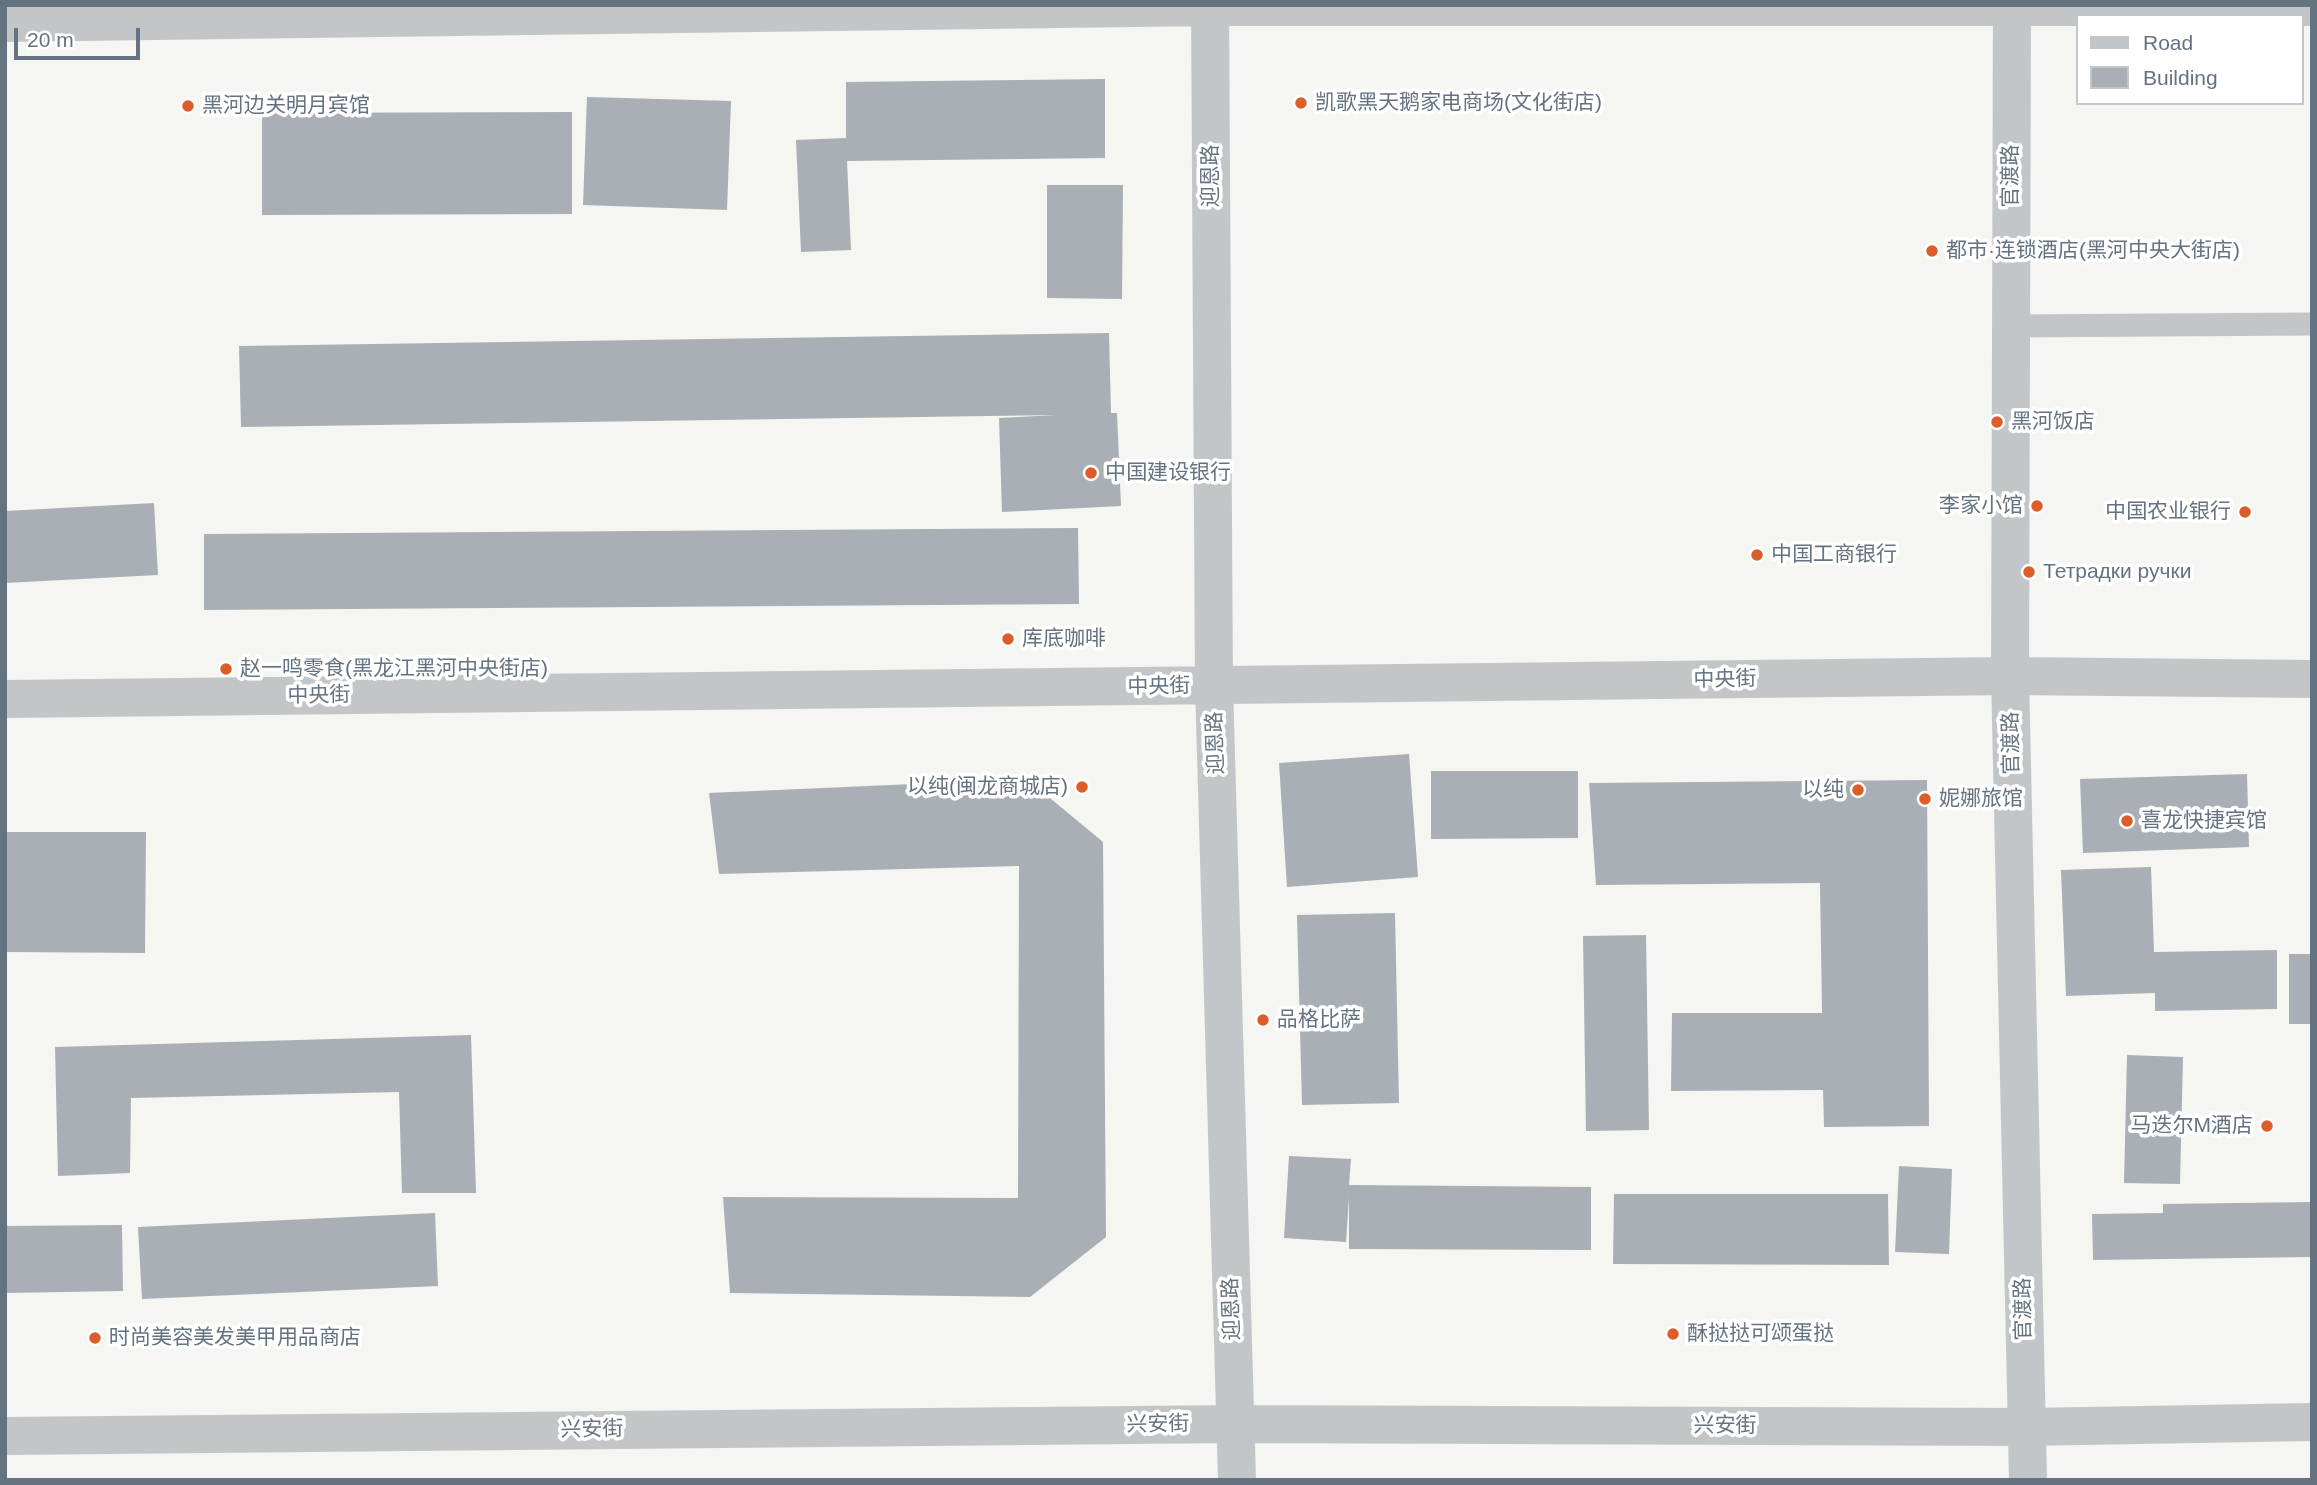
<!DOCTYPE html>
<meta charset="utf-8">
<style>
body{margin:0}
#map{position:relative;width:2317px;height:1485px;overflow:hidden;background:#f5f5f1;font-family:Helvetica,sans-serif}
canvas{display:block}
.frame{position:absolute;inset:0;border:7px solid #657381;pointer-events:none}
.legend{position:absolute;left:2076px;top:14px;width:228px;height:91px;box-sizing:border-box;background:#fff;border:2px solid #c1c7cd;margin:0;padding:9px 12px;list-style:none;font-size:21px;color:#657381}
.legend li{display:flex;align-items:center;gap:14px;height:35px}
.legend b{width:35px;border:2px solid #c1c7cd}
.scale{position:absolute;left:14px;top:28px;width:126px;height:32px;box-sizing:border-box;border:4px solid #657381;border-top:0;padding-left:9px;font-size:21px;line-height:24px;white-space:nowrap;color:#657381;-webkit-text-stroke:5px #fff;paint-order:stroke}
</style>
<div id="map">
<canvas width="2317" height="1485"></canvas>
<div class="frame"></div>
<ul class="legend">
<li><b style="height:9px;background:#c3c6c9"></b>Road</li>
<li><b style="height:19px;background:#a9afb5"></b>Building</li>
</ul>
<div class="scale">20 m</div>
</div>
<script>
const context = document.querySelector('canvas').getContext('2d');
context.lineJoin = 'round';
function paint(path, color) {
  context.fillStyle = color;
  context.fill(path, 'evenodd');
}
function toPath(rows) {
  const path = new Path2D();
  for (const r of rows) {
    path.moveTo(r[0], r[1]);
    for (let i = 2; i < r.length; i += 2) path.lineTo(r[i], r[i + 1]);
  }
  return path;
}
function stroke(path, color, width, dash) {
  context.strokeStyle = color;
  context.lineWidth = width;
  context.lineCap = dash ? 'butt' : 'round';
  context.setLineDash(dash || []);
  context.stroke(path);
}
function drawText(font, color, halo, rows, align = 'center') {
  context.font = font + ' Helvetica,"Noto Sans SC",sans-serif';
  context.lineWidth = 7;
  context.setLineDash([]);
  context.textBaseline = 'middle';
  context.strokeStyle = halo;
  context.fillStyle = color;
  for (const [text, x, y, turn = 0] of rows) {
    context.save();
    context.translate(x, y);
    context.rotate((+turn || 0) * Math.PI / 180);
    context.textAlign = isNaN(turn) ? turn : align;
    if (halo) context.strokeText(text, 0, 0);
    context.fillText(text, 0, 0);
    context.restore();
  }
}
const building = toPath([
 [1105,79,1105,158,847,161,851,250,801,252,796,140,846,138,846,82],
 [587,97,731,101,727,210,583,205],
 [572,112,572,214,262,215,262,113],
 [1047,185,1123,185,1122,299,1047,298],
 [1109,333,1111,413,1117,413,1121,506,1002,512,999,418,1056,415,241,427,239,346],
 [154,503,158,575,5,583,5,511],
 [1078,528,1079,604,204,610,204,534],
 [1409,754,1418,877,1287,887,1279,763],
 [1431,771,1578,771,1578,838,1431,839],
 [2247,774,2249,847,2083,853,2080,779],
 [1027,779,1103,842,1106,1237,1030,1297,730,1293,723,1197,1018,1198,1019,866,719,874,709,793],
 [1927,780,1929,1126,1824,1127,1823,1090,1671,1091,1672,1013,1822,1013,1820,883,1596,885,1589,783],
 [5,832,146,832,145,953,5,952],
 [2151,867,2154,952,2277,950,2277,1009,2155,1011,2155,993,2066,996,2061,870],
 [1395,913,1399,1103,1302,1105,1297,915],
 [1646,935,1649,1130,1586,1131,1583,936],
 [2289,954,2312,954,2312,1024,2289,1024],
 [471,1035,476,1193,402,1193,399,1092,131,1098,130,1173,58,1176,55,1047],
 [2127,1055,2183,1057,2180,1184,2124,1183],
 [1289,1156,1351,1159,1349,1185,1591,1187,1591,1250,1349,1249,1349,1197,1346,1242,1284,1238],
 [1899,1166,1952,1169,1949,1254,1895,1252],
 [1614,1194,1888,1194,1889,1265,1613,1264],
 [2312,1202,2312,1257,2093,1260,2092,1214,2163,1213,2163,1204],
 [435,1213,438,1286,142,1299,138,1227],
 [122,1225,123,1291,5,1293,5,1226]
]);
const lane = toPath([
 [2011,326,2312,324]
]);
const street = toPath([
 [1210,5,1214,686,1237,1480],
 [2012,5,2010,676,2028,1480],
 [5,23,1210,7,2312,7],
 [5,699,2010,676,2312,679],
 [5,1436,1235,1424,2026,1427,2312,1422]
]);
const markers = [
 [1301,103,7,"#dc5c2a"],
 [188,106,7,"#dc5c2a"],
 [1932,251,7,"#dc5c2a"],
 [1997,422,7,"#dc5c2a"],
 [1091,473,7,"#dc5c2a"],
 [2037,506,7,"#dc5c2a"],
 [2245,512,7,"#dc5c2a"],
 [1757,555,7,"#dc5c2a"],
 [2029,572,7,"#dc5c2a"],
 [1008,639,7,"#dc5c2a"],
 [226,669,7,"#dc5c2a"],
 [1082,787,7,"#dc5c2a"],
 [1858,790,7,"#dc5c2a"],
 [1925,799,7,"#dc5c2a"],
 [2127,821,7,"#dc5c2a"],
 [1263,1020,7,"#dc5c2a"],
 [2267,1126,7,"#dc5c2a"],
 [1673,1334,7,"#dc5c2a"],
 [95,1338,7,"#dc5c2a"]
];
const poiNames = [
 ["凯歌黑天鹅家电商场(文化街店)",1315,103],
 ["黑河边关明月宾馆",202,106],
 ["都市·连锁酒店(黑河中央大街店)",1946,251],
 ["黑河饭店",2011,422],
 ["中国建设银行",1105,473],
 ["李家小馆",2023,506,"right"],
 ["中国农业银行",2231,512,"right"],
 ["中国工商银行",1771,555],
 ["Тетрадки ручки",2043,572],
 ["库底咖啡",1022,639],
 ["赵一鸣零食(黑龙江黑河中央街店)",240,669],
 ["以纯(闽龙商城店)",1068,787,"right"],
 ["以纯",1844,790,"right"],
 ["妮娜旅馆",1939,799],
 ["喜龙快捷宾馆",2141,821],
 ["品格比萨",1277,1020],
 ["马迭尔M酒店",2253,1126,"right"],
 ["酥挞挞可颂蛋挞",1687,1334],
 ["时尚美容美发美甲用品商店",109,1338]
];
const streetNames = [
 ["迎恩路",1211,176,-90],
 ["官渡路",2011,176,-90],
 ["中央街",1725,680,-1],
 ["中央街",1159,687,-1],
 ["中央街",319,696,-1],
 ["迎恩路",1216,743,-92],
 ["官渡路",2012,743,-91],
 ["迎恩路",1232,1309,-92],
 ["官渡路",2024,1309,-91],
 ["兴安街",1158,1425,-1],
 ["兴安街",1725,1426],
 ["兴安街",592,1430,-1]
];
paint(building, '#a9afb5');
stroke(lane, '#c3c6c9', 23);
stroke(street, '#c3c6c9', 38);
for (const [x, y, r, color] of markers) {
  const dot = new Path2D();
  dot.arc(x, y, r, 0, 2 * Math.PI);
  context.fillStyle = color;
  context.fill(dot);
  stroke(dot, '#fff', 2.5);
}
drawText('21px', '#657381', '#fff', poiNames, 'left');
drawText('21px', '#657381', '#fff', streetNames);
</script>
